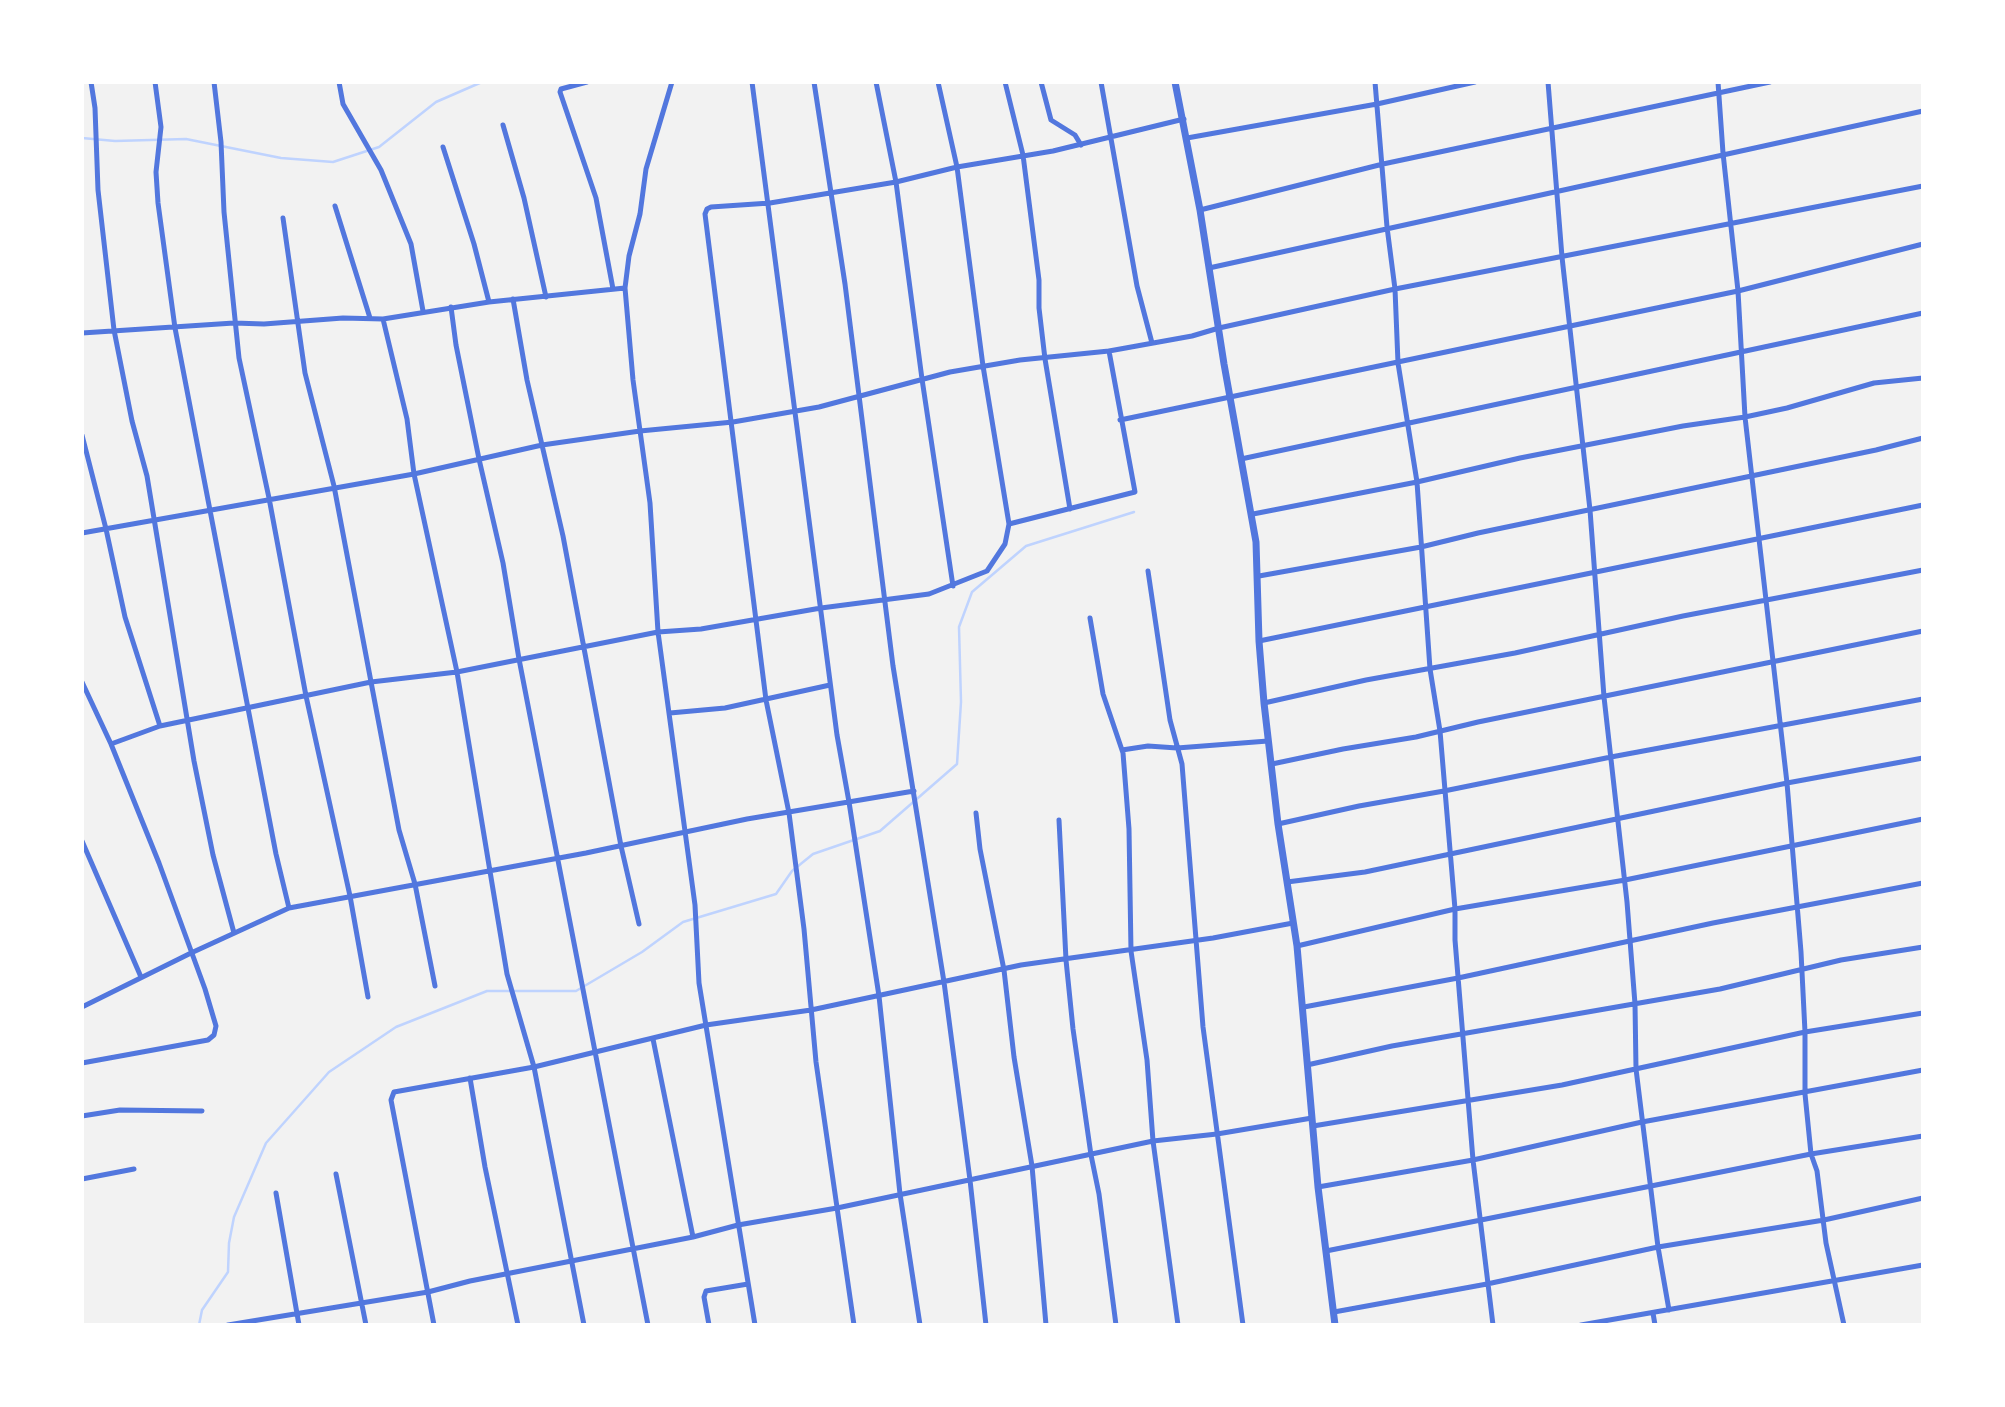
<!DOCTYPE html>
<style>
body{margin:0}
#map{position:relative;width:2005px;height:1407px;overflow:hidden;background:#f2f2f2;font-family:Poppins,sans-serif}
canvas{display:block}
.frame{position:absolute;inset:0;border:84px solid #fff;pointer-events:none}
</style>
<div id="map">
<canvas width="2005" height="1407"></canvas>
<div class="frame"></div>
</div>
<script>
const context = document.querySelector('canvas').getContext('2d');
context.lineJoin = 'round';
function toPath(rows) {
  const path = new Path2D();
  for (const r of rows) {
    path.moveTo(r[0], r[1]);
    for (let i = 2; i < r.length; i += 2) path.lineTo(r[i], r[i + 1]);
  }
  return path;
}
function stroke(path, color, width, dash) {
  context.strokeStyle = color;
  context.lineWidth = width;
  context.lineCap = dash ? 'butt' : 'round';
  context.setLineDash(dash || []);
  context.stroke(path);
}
const stream = toPath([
 [82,138,115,141,186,139,281,158,333,162,379,147,436,102,482,82],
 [199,1325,202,1310,228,1272,229,1243,234,1217,266,1143,329,1072,396,1027,487,991,576,991,642,952,683,922,776,894,792,871,813,854,880,831,957,764,961,702,959,627,972,592,1026,546,1134,512]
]);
const minor = toPath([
 [91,82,95,108,98,190,114,330,132,421,147,476,194,761,213,855,234,933],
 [155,82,161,127,156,172,158,203,175,328,276,854,289,908],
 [214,82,221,142,224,212,239,358,269,498,306,696,350,896,368,997],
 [339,82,343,104,381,170,411,244,423,311],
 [587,82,561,89,560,92,596,198,613,289],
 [672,82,646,169,640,214,629,256,625,288,633,380,650,503,658,632,695,905,699,983,755,1325],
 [752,82,837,735,849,802,879,996,900,1194,920,1325],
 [814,82,845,284,893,666,944,982,970,1180,986,1325],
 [876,82,896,182,922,379,953,586],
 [1005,82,1023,155,1039,280,1039,308,1045,359,1070,509],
 [1041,82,1051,120,1075,135,1081,145],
 [1101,82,1137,286,1152,343],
 [1375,82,1387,227,1395,289,1398,363,1417,482,1430,669,1440,731,1455,909,1455,940,1473,1160,1493,1325],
 [1548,82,1562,257,1590,510,1604,697,1627,902,1635,1004,1636,1069,1658,1247,1669,1310],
 [1718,82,1723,153,1738,291,1745,417,1787,783,1801,952,1805,1032,1805,1094,1811,1154,1817,1171,1826,1243,1844,1325],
 [503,125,524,198,546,297],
 [1187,138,1377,104,1475,82],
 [443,147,474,244,489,302],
 [335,206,370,318],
 [1200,210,1383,164,1770,82],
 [283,218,305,373,334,486,399,830,415,884,435,986],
 [1209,268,1923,111],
 [513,299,527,380,563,536,621,846,639,924],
 [451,307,456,345,479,459,503,563,519,659,648,1325],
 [383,319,407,419,414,474,457,672,507,974,534,1067,584,1325],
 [82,333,234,323,264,324,343,318,383,319,489,302,625,288],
 [1120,420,1738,291,1923,244],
 [82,435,106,529,125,617,160,726],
 [1241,459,1923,313],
 [1253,514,1417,482,1520,458,1683,426,1745,417,1787,408,1874,383,1923,378],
 [1009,524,1135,492,1109,351],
 [82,533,414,474,542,445,640,431,733,422,819,407,950,372,1020,360,1109,351,1192,336,1219,328,1395,289,1923,186],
 [1148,571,1170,720,1182,764,1203,1027,1243,1325],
 [1259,576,1421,547,1478,533,1876,450,1923,438],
 [1090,618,1103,694,1123,753,1129,829,1131,951,1147,1060,1153,1141,1178,1325],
 [1259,641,1923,505],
 [82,682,111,744,159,863,205,989,216,1026,214,1035,208,1040,82,1063],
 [1264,703,1366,680,1515,653,1683,616,1923,570],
 [670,713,725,708,830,685],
 [111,744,160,726,371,682,457,672,658,632,701,629,821,608,929,594,987,571,1005,544,1009,524,983,366,957,167,938,82],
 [1122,750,1148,746,1177,748,1268,741],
 [1272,764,1343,749,1416,737,1478,722,1923,631],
 [976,813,980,849,1004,970,1014,1057,1032,1166,1046,1325],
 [1059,820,1066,960,1073,1029,1091,1155,1099,1194,1116,1325],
 [1278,824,1359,806,1444,791,1611,757,1923,699],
 [82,841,141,977],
 [1287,882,1365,872,1787,783,1923,758],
 [1297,946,1455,909,1625,880,1923,819],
 [82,1007,191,953,289,908,586,853,747,819,914,791],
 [1304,1007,1458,978,1713,923,1923,883],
 [653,1039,693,1237],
 [1307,1065,1392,1046,1720,989,1841,960,1923,947],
 [470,1078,485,1167,518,1325],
 [82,1116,120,1110,202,1111],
 [1313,1126,1562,1085,1805,1032,1923,1013],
 [336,1174,366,1325],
 [82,1179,134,1169],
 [1318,1187,1473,1160,1642,1122,1923,1070],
 [276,1193,299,1325],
 [1326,1251,1811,1154,1923,1136],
 [1334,1312,1487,1284,1658,1247,1824,1220,1923,1198],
 [1653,1313,1655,1325],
 [228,1325,428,1292,470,1281,693,1237,738,1225,837,1208,1153,1141,1217,1134,1312,1118],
 [434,1325,391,1100,394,1092,534,1067,706,1025,811,1010,1021,965,1213,938,1293,923],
 [709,1325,704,1297,706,1291,748,1284],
 [854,1325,816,1062,804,929,789,813,766,700,705,214,707,209,711,207,770,203,896,182,957,167,1053,151,1184,119],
 [1581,1325,1923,1265]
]);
const tertiary = toPath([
 [1175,82,1200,210,1224,364,1256,542,1259,641,1264,703,1278,824,1297,946,1318,1187,1335,1325]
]);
stroke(stream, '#bfd3fe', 2.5);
stroke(minor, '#5277de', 5);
stroke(tertiary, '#5277de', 7);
</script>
